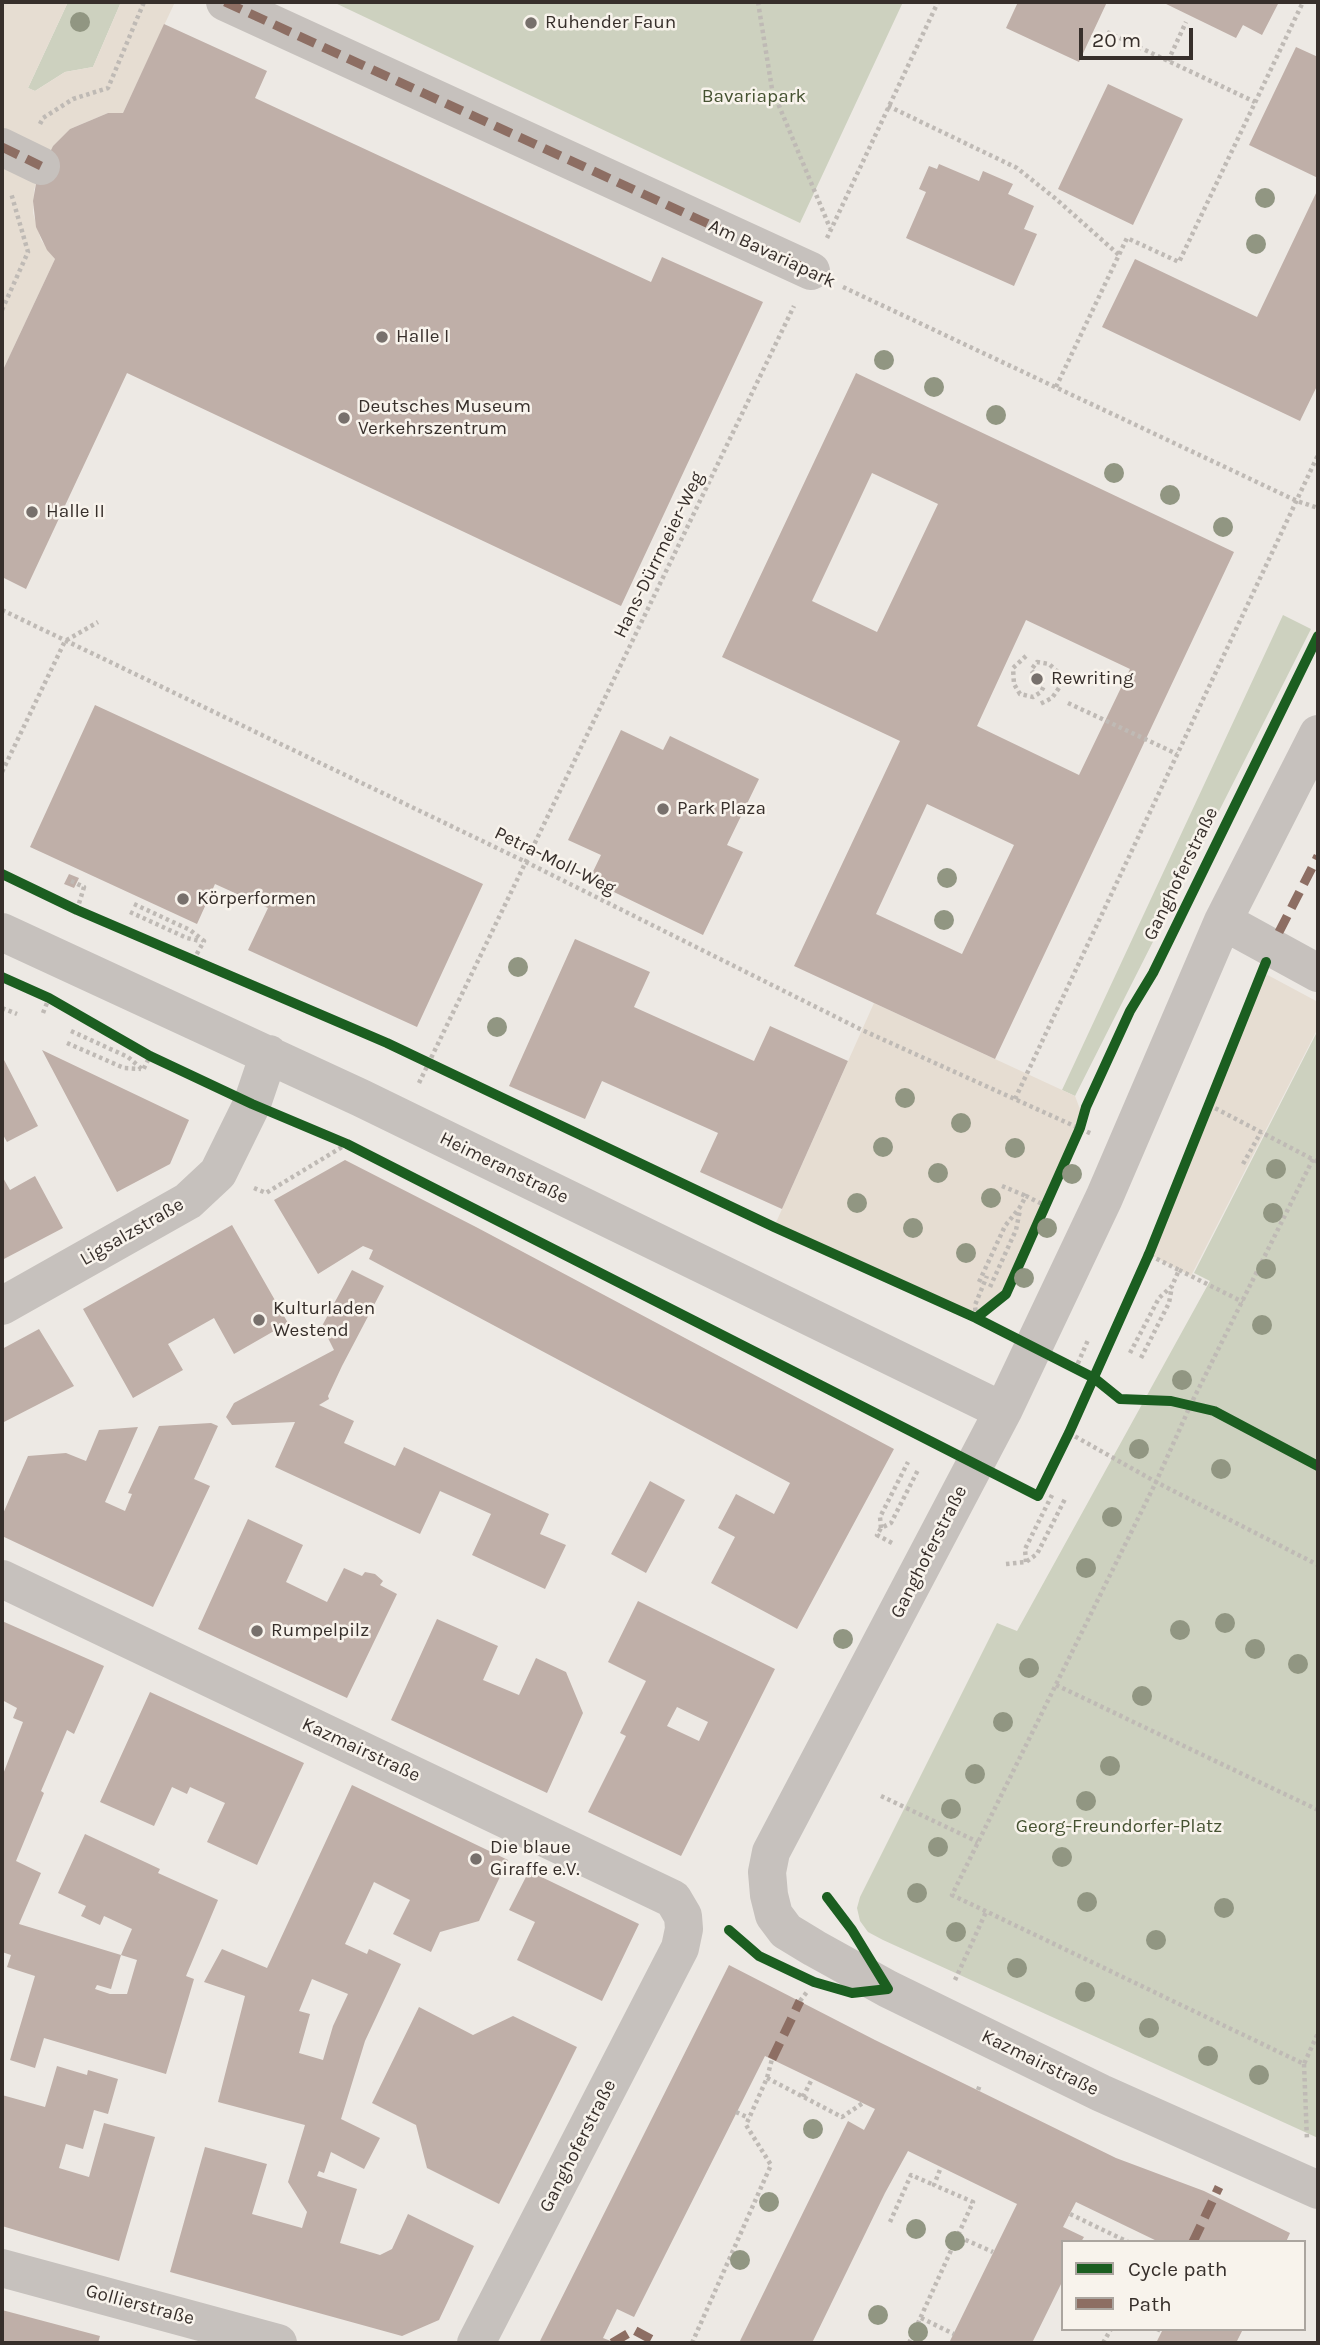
<!DOCTYPE html>
<meta charset="utf-8">
<style>
body{margin:0}
#map{position:relative;width:1320px;height:2345px;overflow:hidden;background:#ede9e4;font-family:Karla,sans-serif}
canvas{display:block}
.frame{position:absolute;inset:0;border:4px solid #372f2b;pointer-events:none}
.legend{position:absolute;left:1061px;top:2240px;width:245px;height:91px;box-sizing:border-box;background:#f8f3ec;border:2px solid #aba59f;margin:0;padding:9px 12px;list-style:none;font-size:21px;color:#372f2b}
.legend li{display:flex;align-items:center;gap:14px;height:35px}
.legend b{width:35px;border:2px solid #aba59f}
.scale{position:absolute;left:1079px;top:28px;width:114px;height:32px;box-sizing:border-box;border:4px solid #372f2b;border-top:0;padding-left:9px;font-size:21px;line-height:24px;white-space:nowrap;color:#372f2b;-webkit-text-stroke:5px #f8f3ec;paint-order:stroke}
</style>
<div id="map">
<canvas width="1320" height="2345"></canvas>
<div class="frame"></div>
<ul class="legend">
<li><b style="height:9px;background:#1b5e20"></b>Cycle path</li>
<li><b style="height:9px;background:#8d6e63"></b>Path</li>
</ul>
<div class="scale">20 m</div>
</div>
<script>
const context = document.querySelector('canvas').getContext('2d');
context.lineJoin = 'round';
function paint(path, color) {
  context.fillStyle = color;
  context.fill(path, 'evenodd');
}
function toPath(rows) {
  const path = new Path2D();
  for (const r of rows) {
    path.moveTo(r[0], r[1]);
    for (let i = 2; i < r.length; i += 2) path.lineTo(r[i], r[i + 1]);
  }
  return path;
}
function stroke(path, color, width, dash) {
  context.strokeStyle = color;
  context.lineWidth = width;
  context.lineCap = dash ? 'butt' : 'round';
  context.setLineDash(dash || []);
  context.stroke(path);
}
function drawText(font, color, halo, rows, align = 'center') {
  context.font = font + ' Karla,sans-serif';
  context.lineWidth = 5;
  context.setLineDash([]);
  context.textBaseline = 'middle';
  context.strokeStyle = halo;
  context.fillStyle = color;
  for (const [text, x, y, turn = 0] of rows) {
    context.save();
    context.translate(x, y);
    context.rotate((+turn || 0) * Math.PI / 180);
    context.textAlign = isNaN(turn) ? turn : align;
    if (halo) context.strokeText(text, 0, 0);
    context.fillText(text, 0, 0);
    context.restore();
  }
}
const green = toPath([
 [68,2,121,2,93,67,65,72,35,91,28,88],
 [333,2,903,2,800,223],
 [1283,615,1311,629,1075,1096,1062,1090],
 [1318,1030,1318,2138,883,1940,868,1932,860,1921,857,1908,860,1897,997,1623,1017,1631,1210,1281,1194,1273]
]);
const plaza = toPath([
 [2,2,68,2,28,88,35,91,65,72,93,67,121,2,175,2,123,113,108,113,70,129,53,146,41,166,34,190,33,213,41,240,55,259,2,372],
 [1262,972,1318,1002,1318,1028,1191,1276,1149,1254],
 [874,1003,1075,1096,1084,1120,1006,1294,976,1318,774,1227]
]);
const building = toPath([
 [1018,2,1107,2,1079,62,1006,28],
 [1162,2,1279,2,1262,35,1243,25,1236,38],
 [164,24,267,71,255,98,651,282,662,257,763,302,621,606,127,373,26,589,2,577,2,372,55,259,47,250,36,227,33,201,37,178,53,146,70,129,108,113,123,113],
 [1296,47,1318,57,1318,178,1249,145],
 [1108,84,1183,119,1133,225,1058,189],
 [939,164,979,181,983,171,1013,184,1008,194,1034,206,1024,229,1037,234,1014,286,906,238,926,192,919,189,929,166,937,169],
 [1318,189,1318,384,1300,421,1102,327,1135,259,1257,317],
 [856,373,1234,552,995,1059,794,966,900,741,722,657],
 [872,473,938,504,877,632,812,601],
 [1026,620,1130,669,1079,775,977,726],
 [927,804,1014,845,962,954,876,914],
 [95,705,483,884,417,1027,248,950,268,908,215,884,197,924,30,847],
 [621,730,663,750,670,736,759,779,727,845,743,852,703,935,589,880,601,855,568,840],
 [69,874,79,878,74,888,64,884],
 [575,939,650,972,634,1007,754,1061,770,1026,848,1061,782,1209,700,1172,718,1133,602,1081,585,1119,509,1086],
 [42,1050,189,1120,170,1164,117,1192],
 [2,1056,38,1126,7,1142,2,1133],
 [345,1160,476,1227,894,1449,797,1629,711,1583,735,1537,718,1528,736,1494,774,1514,790,1483,369,1259,373,1250,363,1246,318,1274,274,1200],
 [2,1176,10,1190,35,1176,63,1228,2,1260],
 [232,1225,288,1323,234,1354,214,1318,168,1344,183,1370,133,1398,83,1309],
 [352,1270,384,1286,342,1366,328,1396,329,1399,319,1405,354,1421,344,1443,395,1466,404,1447,549,1514,540,1534,566,1545,545,1589,472,1555,491,1514,440,1491,420,1534,275,1467,295,1422,232,1425,226,1417,234,1403,334,1350,322,1326],
 [39,1329,74,1386,2,1423,2,1349],
 [211,1423,218,1426,194,1479,210,1486,153,1607,2,1536,2,1516,28,1456,66,1453,86,1461,99,1430,138,1427,105,1502,125,1511,132,1494,128,1493,159,1426],
 [650,1481,685,1500,646,1573,611,1554],
 [248,1519,303,1545,286,1582,327,1602,344,1568,362,1576,365,1572,375,1574,383,1581,380,1585,397,1594,347,1698,198,1629],
 [638,1601,775,1669,681,1856,588,1812,626,1736,620,1733,646,1681,608,1662],
 [677,1707,708,1722,699,1741,667,1726],
 [437,1619,498,1646,483,1680,519,1695,536,1658,566,1672,583,1713,547,1793,391,1720],
 [2,1621,104,1666,74,1734,67,1730,41,1791,44,1793,16,1861,41,1873,19,1924,121,1955,111,1989,97,1985,95,1989,110,1994,127,1994,137,1960,121,1955,132,1929,104,1916,100,1925,81,1916,86,1906,58,1893,85,1834,160,1869,158,1873,218,1900,186,1976,194,1979,166,2074,44,2038,35,2068,10,2060,35,1976,7,1967,11,1955,2,1952,2,1777,23,1722,13,1718,17,1708,2,1700],
 [150,1692,304,1763,257,1865,207,1842,225,1803,190,1787,187,1794,172,1787,154,1826,100,1802],
 [352,1785,508,1860,479,1921,440,1932,431,1952,393,1934,410,1900,374,1882,345,1944,367,1954,369,1949,401,1964,365,2041,341,2119,380,2138,364,2169,331,2152,324,2173,319,2171,317,2176,357,2189,340,2243,380,2255,392,2249,408,2214,474,2246,439,2320,402,2336,170,2272,205,2147,267,2164,252,2214,302,2228,307,2212,288,2182,305,2125,218,2102,245,1996,204,1982,222,1949,267,1968],
 [312,1979,348,1994,333,2026,323,2060,299,2053,310,2014,299,2011],
 [529,1871,639,1924,602,2001,517,1960,535,1922,509,1910],
 [729,1965,875,2040,1116,2158,1204,2191,1290,2233,1286,2242,1159,2242,1076,2202,1063,2227,1084,2237,1081,2242,1063,2242,1063,2280,1032,2343,949,2343,1017,2204,908,2151,885,2193,812,2343,739,2343,848,2121,864,2130,875,2109,765,2056,634,2317,617,2309,603,2338,616,2343,539,2343],
 [419,2007,473,2035,513,2016,577,2047,499,2204,427,2168,416,2125,372,2103],
 [57,2066,87,2075,88,2070,118,2079,108,2114,94,2110,83,2149,66,2144,59,2168,89,2177,104,2123,155,2137,119,2261,2,2226,2,2095,45,2107],
 [2,2310,100,2336,98,2343,2,2343],
 [1163,2329,1243,2329,1236,2343,1156,2343]
]);
const path = toPath([
 [758,2,772,89,830,228],
 [1107,32,1255,102],
 [1168,61,1186,22],
 [888,106,1017,168,1056,199,1119,255],
 [40,124,43,118,73,99,108,88,144,2],
 [827,238,938,2],
 [843,287,1297,501,1318,508],
 [2,310,28,252,11,193],
 [1056,387,1127,238,1179,262,1303,2],
 [2,610,526,862,862,1030,1092,1134],
 [1026,656,1013,668,1014,684,1020,694,1033,697,1041,692,1044,686,1031,670,1037,662,1049,664,1059,673,1061,685,1052,698,1038,705],
 [1068,703,1177,754],
 [2,772,65,641,98,622],
 [71,881,84,887,77,910],
 [134,904,190,930,204,941,194,959],
 [130,912,187,938,200,941],
 [2,1008,17,1014],
 [43,1013,49,998],
 [71,1031,128,1057,143,1070,150,1056],
 [67,1043,124,1068,141,1069],
 [419,1083,794,306],
 [1015,1099,1318,455],
 [1209,1105,1318,1162],
 [1313,1159,1191,1404,1156,1482,952,1895,1304,2064,1318,2033],
 [1243,1164,1261,1132],
 [1002,1186,1026,1196],
 [254,1188,266,1193,347,1144],
 [1179,1270,1243,1302],
 [979,1282,1005,1226,1020,1207,1026,1196,1044,1205],
 [990,1287,1016,1230,1020,1210],
 [976,1318,975,1305,987,1276],
 [1130,1353,1159,1298,1172,1286,1179,1270,1143,1252],
 [1141,1358,1169,1303,1172,1286],
 [1075,1370,1088,1340],
 [1069,1433,1156,1482,1318,1565],
 [881,1528,880,1517,908,1462],
 [892,1543,877,1535,881,1528,891,1523,919,1468],
 [1026,1562,1025,1549,1053,1493],
 [1006,1564,1026,1562,1037,1554,1065,1499],
 [1056,1685,1318,1810],
 [881,1796,978,1842],
 [955,1980,986,1912],
 [800,2001,807,1992],
 [1304,2064,1307,2140],
 [767,2078,842,2117,863,2103],
 [978,2090,980,2085],
 [803,2097,812,2079],
 [736,2112,749,2118],
 [1070,2214,1128,2242],
 [890,2222,911,2175,934,2185],
 [959,2237,993,2252],
 [921,2318,954,2334],
 [1157,2329,1162,2331],
 [692,2343,771,2165,746,2125,767,2078,772,2059],
 [909,2343,973,2202,934,2185,941,2167],
 [1103,2343,1111,2329]
]);
const minor = toPath([
 [225,2,811,271],
 [2,147,41,166],
 [1318,734,1223,921,1104,1198,1003,1411,771,1852,767,1872,769,1895,774,1915,786,1931,814,1948,888,1989,1101,2093,1318,2190],
 [1223,921,1318,973],
 [2,932,361,1098,1003,1411],
 [2,1306,188,1201,218,1173,252,1104,269,1054],
 [2,1579,673,1899,683,1916,684,1929,680,1948,476,2343],
 [2,2268,278,2343]
]);
const quiet = toPath([
 [225,2,811,271],
 [2,147,41,166],
 [1279,932,1318,856],
 [772,2059,800,2001],
 [1193,2242,1219,2187],
 [612,2343,634,2330,658,2343]
]);
const cycleway = toPath([
 [2,874,77,910,387,1043,774,1227,976,1318,1094,1378,1120,1399,1171,1401,1214,1411,1318,1466],
 [2,977,49,998,150,1056,252,1104,347,1144,1038,1496,1069,1433,1149,1254,1266,962],
 [976,1318,1006,1294,1080,1128,1086,1107,1130,1011,1153,973,1318,636],
 [729,1930,759,1956,814,1982,852,1993,888,1989,852,1930,827,1897]
]);
const trees = [
 [80,22],
 [1265,198],
 [1256,244],
 [884,360],
 [934,387],
 [996,415],
 [1114,473],
 [1170,495],
 [1223,527],
 [947,878],
 [944,920],
 [518,967],
 [497,1027],
 [905,1098],
 [961,1123],
 [883,1147],
 [1015,1148],
 [1276,1169],
 [938,1173],
 [1072,1174],
 [991,1198],
 [857,1203],
 [1273,1213],
 [913,1228],
 [1047,1228],
 [966,1253],
 [1266,1269],
 [1024,1278],
 [1262,1325],
 [1182,1380],
 [1139,1449],
 [1221,1469],
 [1112,1517],
 [1086,1568],
 [1225,1623],
 [1180,1630],
 [843,1639],
 [1255,1649],
 [1298,1664],
 [1029,1668],
 [1142,1696],
 [1003,1722],
 [1110,1766],
 [975,1774],
 [1086,1801],
 [951,1809],
 [938,1847],
 [1062,1857],
 [917,1893],
 [1087,1902],
 [1224,1908],
 [956,1932],
 [1156,1940],
 [1017,1968],
 [1085,1992],
 [1149,2028],
 [1208,2056],
 [1259,2075],
 [813,2129],
 [769,2202],
 [916,2229],
 [955,2241],
 [740,2260],
 [878,2315],
 [918,2332]
];
const markers = [
 [531,23,7,"#77706c"],
 [382,337,7,"#77706c"],
 [344,418,7,"#77706c"],
 [32,512,7,"#77706c"],
 [1037,679,7,"#77706c"],
 [663,809,7,"#77706c"],
 [183,899,7,"#77706c"],
 [259,1320,7,"#77706c"],
 [257,1631,7,"#77706c"],
 [476,1859,7,"#77706c"]
];
const poiNames = [
 ["Ruhender Faun",545,23],
 ["Halle I",396,337],
 ["Deutsches Museum",358,407],
 ["Verkehrszentrum",358,429],
 ["Halle II",46,512],
 ["Rewriting",1051,679],
 ["Park Plaza",677,809],
 ["Körperformen",197,899],
 ["Kulturladen",273,1309],
 ["Westend",273,1331],
 ["Rumpelpilz",271,1631],
 ["Die blaue",490,1848],
 ["Giraffe e.V.",490,1870]
];
const parkNames = [
 ["Bavariapark",754,97],
 ["Georg-Freundorfer-Platz",1119,1827]
];
const streetNames = [
 ["Am Bavariapark",772,254,25],
 ["Hans-Dürrmeier-Weg",659,555,-64],
 ["Petra-Moll-Weg",555,861,26],
 ["Ganghoferstraße",1181,874,-64],
 ["Heimeranstraße",504,1168,26],
 ["Ligsalzstraße",132,1232,-30],
 ["Ganghoferstraße",929,1552,-63],
 ["Kazmairstraße",361,1750,25],
 ["Kazmairstraße",1040,2063,26],
 ["Ganghoferstraße",578,2146,-63],
 ["Gollierstraße",140,2305,15]
];
paint(green, '#cdd1bf');
paint(plaza, '#e6ddd2');
paint(building, '#bfafa8');
stroke(path, '#bfbab5', 4.5, [3.5, 3.5]);
stroke(minor, '#c6c1bd', 38);
stroke(quiet, '#8d6e63', 9, [18, 9]);
stroke(cycleway, '#1b5e20', 10);
context.fillStyle = '#919682';
for (const [x, y] of trees) {
  context.beginPath();
  context.arc(x, y, 10, 0, 2 * Math.PI);
  context.fill();
}
for (const [x, y, r, color] of markers) {
  const dot = new Path2D();
  dot.arc(x, y, r, 0, 2 * Math.PI);
  context.fillStyle = color;
  context.fill(dot);
  stroke(dot, '#f8f3ec', 2.5);
}
drawText('19px', '#372f2b', '#f8f3ec', poiNames, 'left');
drawText('19px', '#455231', '#f8f3ec', parkNames);
drawText('19px', '#372f2b', '#f8f3ec', streetNames);
</script>
